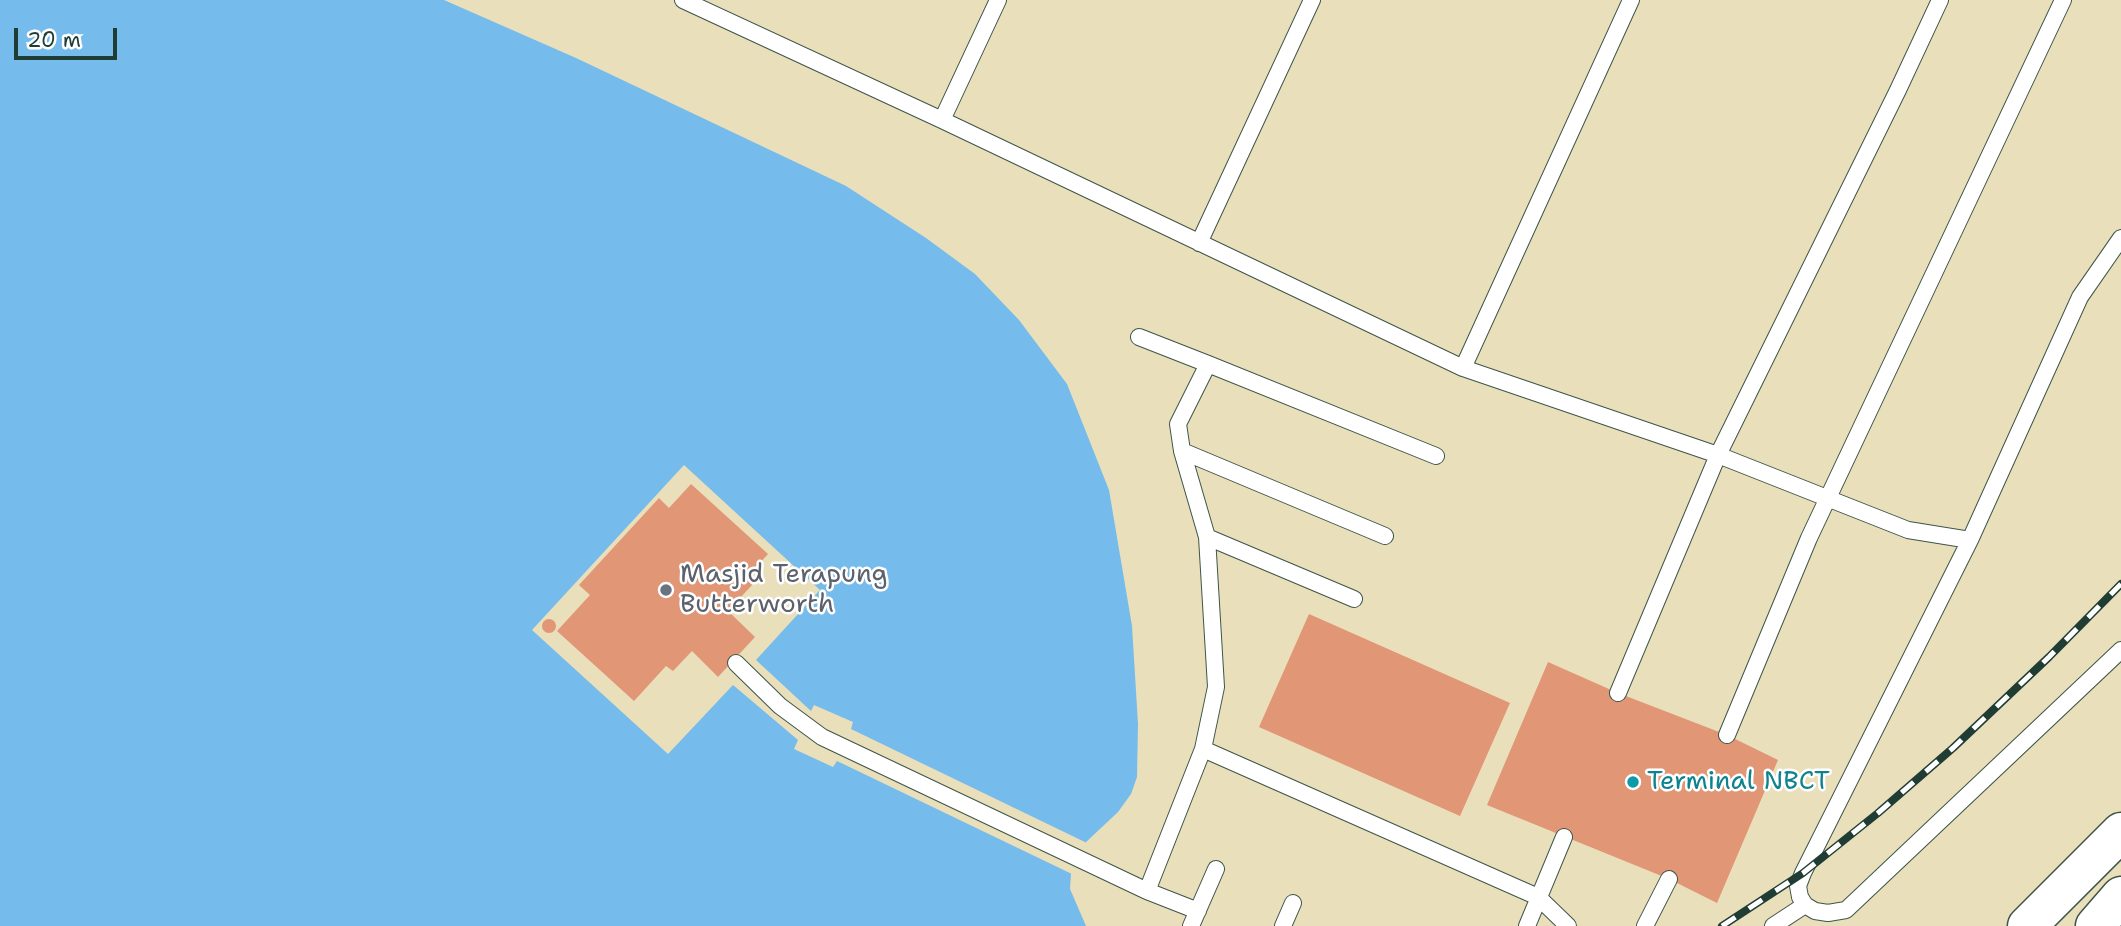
<!DOCTYPE html>
<style>
body{margin:0}
#map{position:relative;width:2121px;height:926px;overflow:hidden;background:#e9dfba;font-family:"Shantell Sans",sans-serif}
canvas{display:block}
.scale{position:absolute;left:14px;top:28px;width:103px;height:32px;box-sizing:border-box;border:4px solid #1f3d34;border-top:0;padding-left:9px;font-size:21px;line-height:24px;white-space:nowrap;color:#1f3d34;-webkit-text-stroke:5px #fff;paint-order:stroke}
</style>
<div id="map">
<canvas width="2121" height="926"></canvas>
<div class="scale">20 m</div>
</div>
<script>
const context = document.querySelector('canvas').getContext('2d');
context.lineJoin = 'round';
function paint(path, color) {
  context.fillStyle = color;
  context.fill(path, 'evenodd');
}
function toPath(rows) {
  const path = new Path2D();
  for (const r of rows) {
    if (r.length === 3) {
      path.moveTo(r[0] + r[2], r[1]);
      path.arc(r[0], r[1], r[2], 0, 2 * Math.PI);
      continue;
    }
    path.moveTo(r[0], r[1]);
    for (let i = 2; i < r.length; i += 2) path.lineTo(r[i], r[i + 1]);
  }
  return path;
}
function stroke(path, color, width, dash) {
  context.strokeStyle = color;
  context.lineWidth = width;
  context.lineCap = dash ? 'butt' : 'round';
  context.setLineDash(dash || []);
  context.stroke(path);
}
function drawText(font, color, halo, rows, align = 'center') {
  context.font = font + ' "Shantell Sans",sans-serif';
  context.lineWidth = 5;
  context.setLineDash([]);
  context.textBaseline = 'middle';
  context.strokeStyle = halo;
  context.fillStyle = color;
  for (const [text, x, y, turn = 0] of rows) {
    context.save();
    context.translate(x, y);
    context.rotate((+turn || 0) * Math.PI / 180);
    context.textAlign = isNaN(turn) ? turn : align;
    if (halo) context.strokeText(text, 0, 0);
    context.fillText(text, 0, 0);
    context.restore();
  }
}
const water = toPath([
 [0,0,444,0,576,58,846,186,926,238,975,274,1019,320,1067,384,1109,490,1132,626,1138,724,1137,777,1131,794,1118,812,1085,843,1071,873,1070,889,1086,926,0,926]
]);
const pier = toPath([
 [684,465,820,590,756,660,811,711,814,705,853,722,851,729,1089,844,1079,860,1074,875,837,761,833,767,794,749,798,740,733,685,668,754,532,630]
]);
const building = toPath([
 [691,484,768,554,746,578,752,585,728,611,755,637,718,677,692,651,673,671,666,666,634,701,557,631,590,595,579,585,659,498,669,508],
 [1309,614,1510,703,1460,816,1259,727],
 [549,626,7],
 [1548,662,1618,693,1727,735,1778,760,1717,903,1669,879,1487,805]
]);
const lane = toPath([
 [683,0,942,120,1463,368,1718,455,1908,530,1970,540,2080,297,2121,238],
 [942,120,998,0],
 [1199,243,1312,0],
 [1139,337,1208,364,1436,456],
 [1463,368,1631,0],
 [1182,451,1385,536],
 [1207,537,1354,599],
 [1970,540,1803,873,1798,886,1800,897,1805,905,1815,911,1828,913,1846,910,2121,650],
 [736,663,780,706,822,737,1147,891,1203,749,1216,687,1207,537,1182,451,1178,424,1208,364],
 [1618,693,1718,455,1898,90,1940,0],
 [1727,735,1809,538,2063,0],
 [1203,749,1538,897,1568,926],
 [1147,891,1198,911],
 [1191,926,1216,869],
 [1283,926,1293,903],
 [1527,926,1564,837],
 [1645,926,1669,879],
 [1773,926,1805,905]
]);
const highway = toPath([
 [2027,926,2121,832],
 [2095,926,2121,896]
]);
const rail = toPath([
 [1722,926,1803,873,1878,813,1953,748,2049,657,2121,584]
]);
const markers = [
 [666,590,7,"#6b7280"],
 [1633,782,7,"#0f9aa8"]
];
const worshipNames = [
 ["Masjid Terapung",680,575],
 ["Butterworth",680,605]
];
const cultureNames = [
 ["Terminal NBCT",1647,782]
];
paint(water, '#75bbec');
paint(pier, '#e9dfba');
paint(building, '#e19675');
stroke(lane, '#3d5548', 18);
stroke(highway, '#3d5548', 41);
stroke(lane, '#fff', 16);
stroke(highway, '#fff', 38);
stroke(rail, '#1f3d34', 8);
stroke(rail, '#fff', 5, [16]);
for (const [x, y, r, color] of markers) {
  const dot = new Path2D();
  dot.arc(x, y, r, 0, 2 * Math.PI);
  context.fillStyle = color;
  context.fill(dot);
  stroke(dot, '#fff', 2.5);
}
drawText('26px', '#5b616d', '#fff', worshipNames, 'left');
drawText('26px', '#0d838f', '#fff', cultureNames, 'left');
</script>
